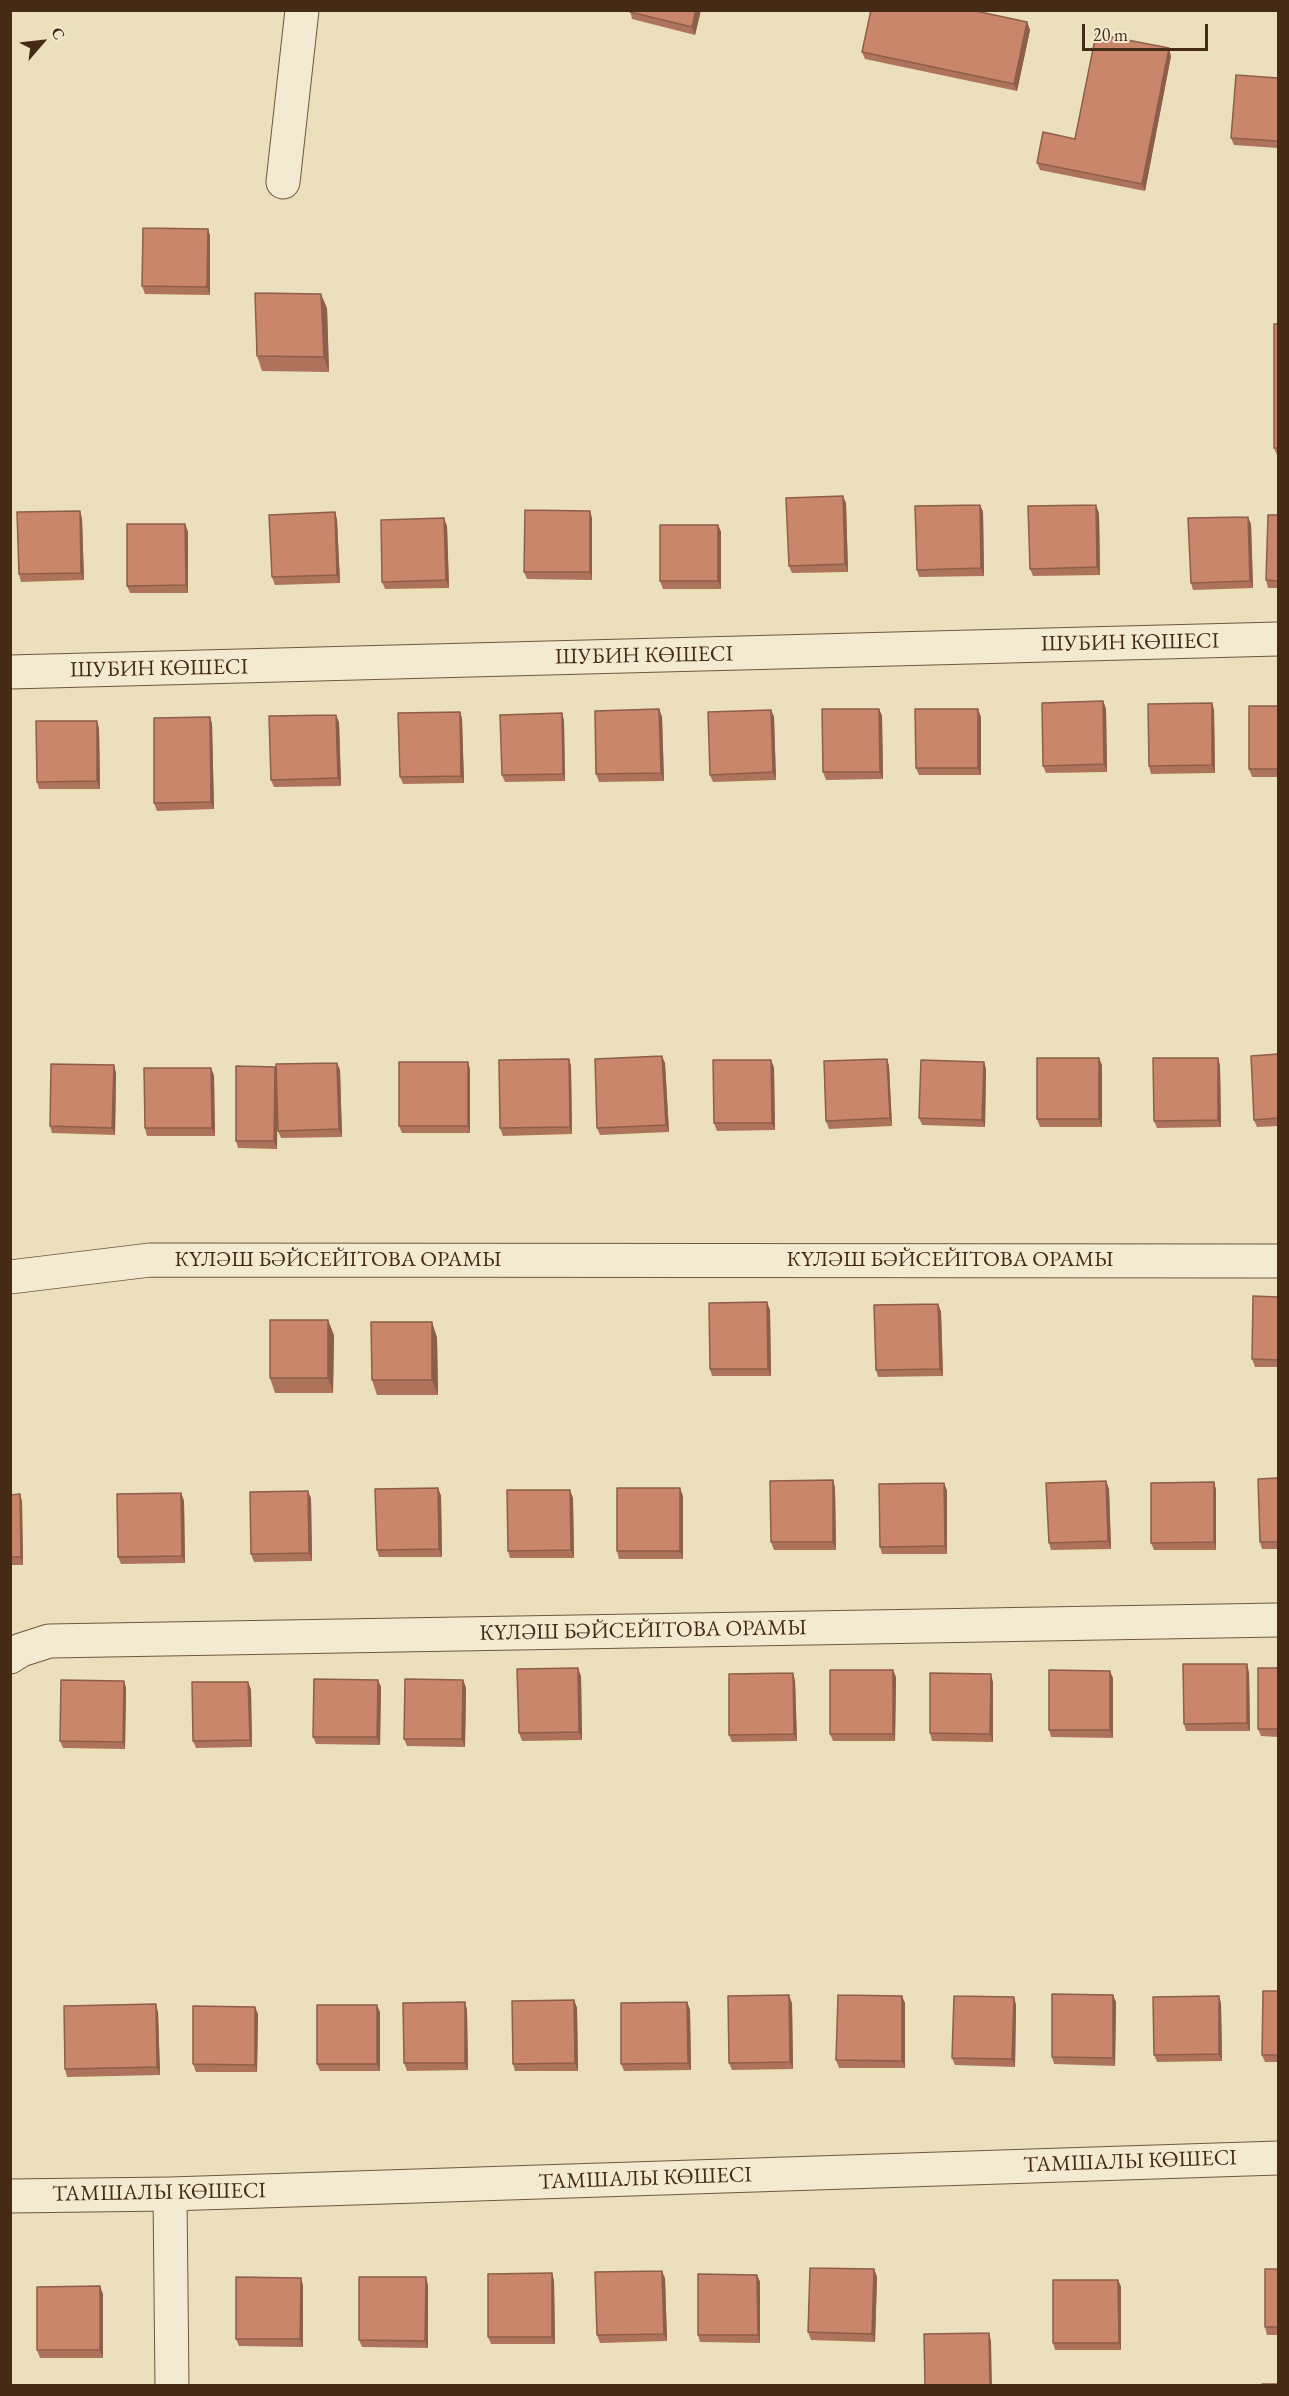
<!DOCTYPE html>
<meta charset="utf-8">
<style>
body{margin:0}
#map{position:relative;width:1289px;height:2396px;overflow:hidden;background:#ecdfbb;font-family:"EB Garamond",serif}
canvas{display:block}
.frame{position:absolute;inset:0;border:12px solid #452b15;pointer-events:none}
.north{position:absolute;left:12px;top:12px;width:60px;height:60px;-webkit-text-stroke:4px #f3ead3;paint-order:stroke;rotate:62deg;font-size:16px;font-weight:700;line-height:24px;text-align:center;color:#452b15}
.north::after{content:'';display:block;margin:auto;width:21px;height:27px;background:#452b15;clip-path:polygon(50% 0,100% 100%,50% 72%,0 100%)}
.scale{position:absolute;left:1082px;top:24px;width:126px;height:27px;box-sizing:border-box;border:3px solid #452b15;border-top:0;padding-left:8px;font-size:18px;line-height:21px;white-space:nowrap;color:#452b15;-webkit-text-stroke:4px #f3ead3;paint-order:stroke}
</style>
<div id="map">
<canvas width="1289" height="2396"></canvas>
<div class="frame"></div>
<div class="north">С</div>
<div class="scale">20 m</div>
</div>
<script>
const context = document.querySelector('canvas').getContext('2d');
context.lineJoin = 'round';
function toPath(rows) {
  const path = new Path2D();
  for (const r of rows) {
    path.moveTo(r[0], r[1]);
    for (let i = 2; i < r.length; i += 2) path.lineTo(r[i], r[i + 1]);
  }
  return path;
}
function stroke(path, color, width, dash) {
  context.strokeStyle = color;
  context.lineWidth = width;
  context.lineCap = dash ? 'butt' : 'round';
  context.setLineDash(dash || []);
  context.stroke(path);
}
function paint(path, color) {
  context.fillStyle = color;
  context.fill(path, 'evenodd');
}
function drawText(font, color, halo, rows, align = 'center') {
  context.font = font + ' "EB Garamond",serif';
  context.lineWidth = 6;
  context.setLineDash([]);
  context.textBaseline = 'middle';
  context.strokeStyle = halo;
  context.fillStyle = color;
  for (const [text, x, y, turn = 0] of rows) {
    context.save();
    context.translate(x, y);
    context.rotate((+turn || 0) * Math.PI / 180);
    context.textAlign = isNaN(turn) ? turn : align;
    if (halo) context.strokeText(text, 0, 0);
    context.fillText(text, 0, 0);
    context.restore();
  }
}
const minor = toPath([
 [283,182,302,10],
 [10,672,1278,639],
 [10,1277,150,1260,1278,1261],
 [10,1657,21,1650,49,1641,1278,1620],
 [170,2194,172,2386],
 [10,2196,170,2194,1278,2158]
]);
const wall = toPath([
 [630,10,701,10,695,35,632,19],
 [1027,22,1030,30,1017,91,865,59,862,52],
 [1171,56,1145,191,1040,170,1037,163,1075,139],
 [1278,78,1278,148,1234,145,1231,138],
 [208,229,210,236,210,295,145,294,142,286],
 [327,308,329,372,262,371,257,356],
 [1278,324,1278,455,1277,455,1274,448],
 [846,503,848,572,792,573,789,566],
 [980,505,983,512,984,576,919,577,917,570],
 [80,511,82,519,84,580,21,582,19,574],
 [335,512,337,520,340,583,275,585,272,577],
 [1099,513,1100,575,1033,576,1030,569],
 [1278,515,1278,588,1268,588,1266,580],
 [592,518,592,580,527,579,524,572],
 [185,524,188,532,188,593,130,593,127,586],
 [1251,524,1253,588,1193,590,1191,583],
 [718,525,721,532,721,589,663,589,660,581],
 [447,526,449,588,385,589,382,582],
 [1103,701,1106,709,1107,772,1046,773,1043,766],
 [1212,703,1214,710,1215,773,1151,774,1149,766],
 [1278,706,1278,777,1252,777,1249,769],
 [659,709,662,717,664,781,599,782,596,774],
 [879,709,882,716,883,779,826,780,823,772],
 [771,710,774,717,776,780,713,782,710,775],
 [460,712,462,719,464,783,403,784,400,777],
 [562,713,564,721,565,781,505,782,502,775],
 [210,717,212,724,214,809,157,811,154,803],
 [981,717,981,775,919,775,916,768],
 [339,722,341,786,274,787,271,780],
 [99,728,100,789,39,789,37,782],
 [1278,1054,1278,1126,1257,1127,1254,1120],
 [569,1059,571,1066,572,1134,503,1136,500,1128],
 [887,1059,889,1066,892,1126,829,1129,826,1121],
 [771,1060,774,1068,775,1130,717,1131,714,1123],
 [984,1062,986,1069,985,1127,922,1125,919,1118],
 [337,1063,340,1070,342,1137,281,1138,278,1131,277,1107,277,1149,238,1148,236,1141,275,1067,276,1070],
 [665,1063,669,1132,600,1135,597,1128],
 [1102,1065,1102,1127,1040,1127,1037,1119],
 [1220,1065,1221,1127,1157,1128,1154,1121],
 [211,1068,214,1076,215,1136,147,1136,145,1128],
 [470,1069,470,1133,402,1133,399,1126],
 [116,1073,115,1135,52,1133,50,1126],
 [1278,1297,1278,1367,1255,1367,1252,1359],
 [938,1304,941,1312,943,1376,878,1377,876,1370],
 [770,1310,771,1376,712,1376,710,1369],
 [334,1335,333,1393,275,1393,270,1378],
 [437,1337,438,1395,377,1395,372,1380],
 [1278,1478,1278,1549,1262,1549,1260,1542],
 [833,1480,835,1488,836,1550,774,1550,771,1542],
 [1106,1481,1109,1489,1111,1549,1051,1550,1049,1543],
 [1214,1482,1216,1490,1216,1550,1154,1550,1151,1543],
 [944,1483,947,1491,947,1554,882,1554,880,1547],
 [438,1488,441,1496,442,1557,379,1557,377,1550],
 [181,1493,184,1501,185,1563,121,1564,118,1557],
 [20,1494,22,1502,23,1565,10,1565,10,1495],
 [683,1496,683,1559,619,1559,617,1551],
 [311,1498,312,1561,254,1562,251,1554],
 [573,1498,574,1558,510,1558,508,1551],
 [1278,1668,1278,1737,1261,1736,1258,1729],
 [1249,1672,1250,1731,1186,1731,1184,1724],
 [581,1676,582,1740,522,1741,519,1733],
 [896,1677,895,1741,833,1741,830,1734],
 [1113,1678,1113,1738,1051,1737,1049,1730],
 [463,1680,466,1688,465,1747,407,1746,404,1739],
 [795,1680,797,1741,732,1742,729,1735],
 [124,1681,126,1688,125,1749,63,1748,60,1741],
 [248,1682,251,1690,252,1747,196,1748,193,1741],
 [993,1682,993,1742,932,1741,930,1733],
 [381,1687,380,1745,316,1744,313,1737],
 [1278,1991,1278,2062,1265,2062,1262,2055],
 [1014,1997,1016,2005,1015,2067,955,2065,952,2058],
 [574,2000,577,2008,578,2071,515,2071,513,2064],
 [465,2002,467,2010,468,2070,407,2071,404,2063],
 [687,2002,690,2010,691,2070,624,2071,621,2064],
 [1116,2002,1115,2066,1054,2064,1052,2057],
 [792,2003,793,2069,732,2070,729,2063],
 [905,2003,905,2068,839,2068,836,2060],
 [1221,2003,1222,2061,1157,2062,1154,2055],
 [158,2012,160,2075,67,2077,65,2069],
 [380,2012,380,2071,320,2071,317,2064],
 [258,2014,257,2072,196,2072,193,2064],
 [874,2269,877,2277,875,2342,811,2340,808,2332],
 [1278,2269,1278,2335,1267,2335,1265,2327],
 [552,2273,554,2281,555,2344,491,2344,488,2337],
 [757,2275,760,2282,760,2343,700,2342,698,2335],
 [301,2278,303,2286,303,2347,239,2346,236,2339],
 [665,2278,667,2341,600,2343,597,2335],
 [1118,2280,1121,2287,1121,2350,1055,2350,1053,2343],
 [428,2285,428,2348,362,2347,359,2340],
 [103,2294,103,2358,40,2358,37,2350]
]);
const shadedWall = toPath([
 [696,10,701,10,695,35,692,27],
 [1027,22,1030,30,1017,91,1014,84],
 [1169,48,1171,56,1145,191,1142,184],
 [208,229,210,236,210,295,207,287],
 [321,294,327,308,329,372,324,357],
 [843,496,846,503,848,572,845,564],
 [980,505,983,512,984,576,981,568],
 [1096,505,1099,513,1100,575,1097,567],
 [80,511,82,519,84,580,81,573],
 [590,511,592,518,592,580,590,572],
 [335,512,337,520,340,583,337,575],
 [1248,517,1251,524,1253,588,1250,581],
 [444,518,447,526,449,588,446,580],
 [185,524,188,532,188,593,186,585],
 [718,525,721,532,721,589,718,581],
 [1103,701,1106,709,1107,772,1104,764],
 [1212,703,1214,710,1215,773,1212,765],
 [659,709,662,717,664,781,661,773],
 [879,709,882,716,883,779,880,772],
 [978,709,981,717,981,775,978,768],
 [771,710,774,717,776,780,773,772],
 [460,712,462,719,464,783,461,776],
 [562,713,564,721,565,781,563,774],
 [336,715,339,722,341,786,338,778],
 [210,717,212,724,214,809,211,802],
 [97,721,99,728,100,789,97,781],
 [662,1056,665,1063,669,1132,666,1125],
 [1099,1058,1102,1065,1102,1127,1099,1119],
 [1218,1058,1220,1065,1221,1127,1218,1120],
 [569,1059,571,1066,572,1134,570,1127],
 [887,1059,889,1066,892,1126,890,1118],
 [771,1060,774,1068,775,1130,772,1123],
 [468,1062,470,1069,470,1133,468,1126],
 [984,1062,986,1069,985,1127,982,1120],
 [337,1063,340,1070,342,1137,339,1129],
 [114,1065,116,1073,115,1135,112,1128],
 [275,1067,278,1074,277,1149,274,1141],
 [211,1068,214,1076,215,1136,212,1128],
 [767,1302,770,1310,771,1376,768,1369],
 [938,1304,941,1312,943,1376,940,1369],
 [328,1320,334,1335,333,1393,328,1378],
 [432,1322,437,1337,438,1395,432,1380],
 [833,1480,835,1488,836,1550,833,1542],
 [1106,1481,1109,1489,1111,1549,1108,1541],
 [1214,1482,1216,1490,1216,1550,1214,1542],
 [944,1483,947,1491,947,1554,945,1546],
 [438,1488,441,1496,442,1557,439,1549],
 [680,1488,683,1496,683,1559,680,1551],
 [570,1490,573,1498,574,1558,571,1550],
 [308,1491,311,1498,312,1561,309,1553],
 [181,1493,184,1501,185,1563,182,1556],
 [20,1494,22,1502,23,1565,21,1557],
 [1247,1664,1249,1672,1250,1731,1247,1723],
 [578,1668,581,1676,582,1740,579,1732],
 [893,1670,896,1677,895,1741,893,1734],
 [1110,1671,1113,1678,1113,1738,1110,1730],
 [793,1673,795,1680,797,1741,794,1734],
 [991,1674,993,1682,993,1742,990,1734],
 [378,1680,381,1687,380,1745,377,1737],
 [463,1680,466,1688,465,1747,462,1739],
 [124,1681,126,1688,125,1749,123,1742],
 [248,1682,251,1690,252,1747,250,1740],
 [789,1995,792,2003,793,2069,790,2062],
 [1113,1995,1116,2002,1115,2066,1113,2058],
 [902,1996,905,2003,905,2068,902,2061],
 [1219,1996,1221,2003,1222,2061,1219,2054],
 [1014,1997,1016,2005,1015,2067,1012,2059],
 [574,2000,577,2008,578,2071,575,2063],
 [465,2002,467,2010,468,2070,465,2063],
 [687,2002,690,2010,691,2070,688,2063],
 [156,2004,158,2012,160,2075,157,2067],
 [377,2005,380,2012,380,2071,377,2064],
 [255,2007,258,2014,257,2072,255,2065],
 [874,2269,877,2277,875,2342,872,2334],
 [662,2271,665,2278,667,2341,664,2334],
 [552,2273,554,2281,555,2344,552,2337],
 [757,2275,760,2282,760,2343,758,2335],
 [426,2277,428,2285,428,2348,425,2341],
 [301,2278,303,2286,303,2347,300,2339],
 [1118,2280,1121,2287,1121,2350,1119,2343],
 [100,2286,103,2294,103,2358,100,2350],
 [989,2333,991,2341,992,2385,990,2385]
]);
const building = toPath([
 [630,10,696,10,692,27,630,12,630,10],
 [871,10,971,10,1027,22,1014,84,862,52,871,10],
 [1096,34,1169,48,1142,184,1037,163,1043,132,1075,139,1096,34],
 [1236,75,1278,78,1278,141,1231,138,1236,75],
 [143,228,208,229,207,287,142,286,143,228],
 [255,293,321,294,324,357,257,356,255,293],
 [1274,324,1278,324,1278,448,1274,448,1274,324],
 [843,496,845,564,789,566,786,498,843,496],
 [980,505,981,568,917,570,915,506,980,505],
 [1096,505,1097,567,1030,569,1028,506,1096,505],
 [525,510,590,511,590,572,524,572,525,510],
 [80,511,81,573,19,574,17,512,80,511],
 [335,512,337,575,272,577,269,515,335,512],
 [1268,515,1278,515,1278,581,1266,580,1268,515],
 [1248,517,1250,581,1191,583,1188,518,1248,517],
 [444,518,446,580,382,582,381,520,444,518],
 [127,524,185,524,186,585,127,586,127,524],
 [660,525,718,525,718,581,660,581,660,525],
 [1103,701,1104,764,1043,766,1042,703,1103,701],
 [1212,703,1212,765,1149,766,1148,704,1212,703],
 [1249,706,1278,706,1278,769,1249,769,1249,706],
 [659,709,661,773,596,774,595,711,659,709],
 [822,709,879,709,880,772,823,772,822,709],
 [915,709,978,709,978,768,916,768,915,709],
 [771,710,773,772,710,775,708,712,771,710],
 [460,712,461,776,400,777,398,713,460,712],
 [562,713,563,774,502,775,500,715,562,713],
 [336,715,338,778,271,780,269,716,336,715],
 [210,717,211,802,154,803,154,718,210,717],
 [36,721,97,721,97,781,37,782,36,721],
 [1278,1054,1278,1118,1254,1120,1251,1056,1278,1054],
 [662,1056,666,1125,597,1128,595,1059,662,1056],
 [1037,1058,1099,1058,1099,1119,1037,1119,1037,1058],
 [1153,1058,1218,1058,1218,1120,1154,1121,1153,1058],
 [569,1059,570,1127,500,1128,499,1060,569,1059],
 [887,1059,890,1118,826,1121,824,1061,887,1059],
 [713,1060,771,1060,772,1123,714,1123,713,1060],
 [921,1060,984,1062,982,1120,919,1118,921,1060],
 [399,1062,468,1062,468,1126,399,1126,399,1062],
 [337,1063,339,1129,278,1131,276,1064,337,1063],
 [51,1064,114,1065,112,1128,50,1126,51,1064],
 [236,1066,275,1067,274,1141,236,1141,236,1066],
 [144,1068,211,1068,212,1128,145,1128,144,1068],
 [1253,1296,1278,1297,1278,1360,1252,1359,1253,1296],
 [767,1302,768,1369,710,1369,709,1303,767,1302],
 [938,1304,940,1369,876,1370,874,1305,938,1304],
 [270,1320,328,1320,328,1378,270,1378,270,1320],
 [371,1322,432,1322,432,1380,372,1380,371,1322],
 [1278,1478,1278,1542,1260,1542,1258,1479,1278,1478],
 [833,1480,833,1542,771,1542,770,1481,833,1480],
 [1106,1481,1108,1541,1049,1543,1046,1483,1106,1481],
 [1214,1482,1214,1542,1151,1543,1151,1483,1214,1482],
 [944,1483,945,1546,880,1547,879,1484,944,1483],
 [438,1488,439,1549,377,1550,375,1489,438,1488],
 [617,1488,680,1488,680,1551,617,1551,617,1488],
 [507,1490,570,1490,571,1550,508,1551,507,1490],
 [308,1491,309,1553,251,1554,250,1492,308,1491],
 [181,1493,182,1556,118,1557,117,1494,181,1493],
 [20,1494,21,1557,10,1557,10,1495,20,1494],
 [1183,1664,1247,1664,1247,1723,1184,1724,1183,1664],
 [578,1668,579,1732,519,1733,517,1669,578,1668],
 [1258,1668,1278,1668,1278,1729,1258,1729,1258,1668],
 [830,1670,893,1670,893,1734,830,1734,830,1670],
 [1049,1670,1110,1671,1110,1730,1049,1730,1049,1670],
 [793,1673,794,1734,729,1735,729,1674,793,1673],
 [930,1673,991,1674,990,1734,930,1733,930,1673],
 [314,1679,378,1680,377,1737,313,1737,314,1679],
 [405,1679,463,1680,462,1739,404,1739,405,1679],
 [61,1680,124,1681,123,1742,60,1741,61,1680],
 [192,1682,248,1682,250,1740,193,1741,192,1682],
 [1263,1991,1278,1991,1278,2055,1262,2055,1263,1991],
 [1052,1994,1113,1995,1113,2058,1052,2057,1052,1994],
 [789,1995,790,2062,729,2063,728,1996,789,1995],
 [838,1995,902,1996,902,2061,836,2060,838,1995],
 [954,1996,1014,1997,1012,2059,952,2058,954,1996],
 [1219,1996,1219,2054,1154,2055,1153,1997,1219,1996],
 [574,2000,575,2063,513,2064,512,2001,574,2000],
 [465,2002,465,2063,404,2063,403,2003,465,2002],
 [687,2002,688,2063,621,2064,621,2003,687,2002],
 [156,2004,157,2067,65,2069,64,2006,156,2004],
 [317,2005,377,2005,377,2064,317,2064,317,2005],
 [193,2006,255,2007,255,2065,193,2064,193,2006],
 [810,2268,874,2269,872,2334,808,2332,810,2268],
 [1265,2269,1278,2269,1278,2327,1265,2327,1265,2269],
 [662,2271,664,2334,597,2335,595,2272,662,2271],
 [552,2273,552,2337,488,2337,488,2274,552,2273],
 [698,2274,757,2275,758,2335,698,2335,698,2274],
 [236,2277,301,2278,300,2339,236,2339,236,2277],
 [359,2277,426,2277,425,2341,359,2340,359,2277],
 [1053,2280,1118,2280,1119,2343,1053,2343,1053,2280],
 [100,2286,100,2350,37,2350,37,2287,100,2286],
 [989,2333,990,2385,925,2385,924,2334,989,2333],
 [1262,2384,1278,2384,1278,2385,1262,2385,1262,2384]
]);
const streetNames = [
 ["ШУБИН КӨШЕСІ",1130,643,-1],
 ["ШУБИН КӨШЕСІ",644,656,-1],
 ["ШУБИН КӨШЕСІ",159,669,-1],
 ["КҮЛӘШ БӘЙСЕЙІТОВА ОРАМЫ",338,1260],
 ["КҮЛӘШ БӘЙСЕЙІТОВА ОРАМЫ",950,1260],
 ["КҮЛӘШ БӘЙСЕЙІТОВА ОРАМЫ",643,1631,-1],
 ["ТАМШАЛЫ КӨШЕСІ",1130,2162,-2],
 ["ТАМШАЛЫ КӨШЕСІ",645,2179,-2],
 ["ТАМШАЛЫ КӨШЕСІ",159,2193,-1]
];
stroke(minor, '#6f583e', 35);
stroke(minor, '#f3ead3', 33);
paint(wall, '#ae735b');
paint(shadedWall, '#8d5e4a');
paint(building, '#ca866a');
stroke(building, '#8d5e4a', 1.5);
drawText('22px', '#452b15', '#f3ead3', streetNames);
</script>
